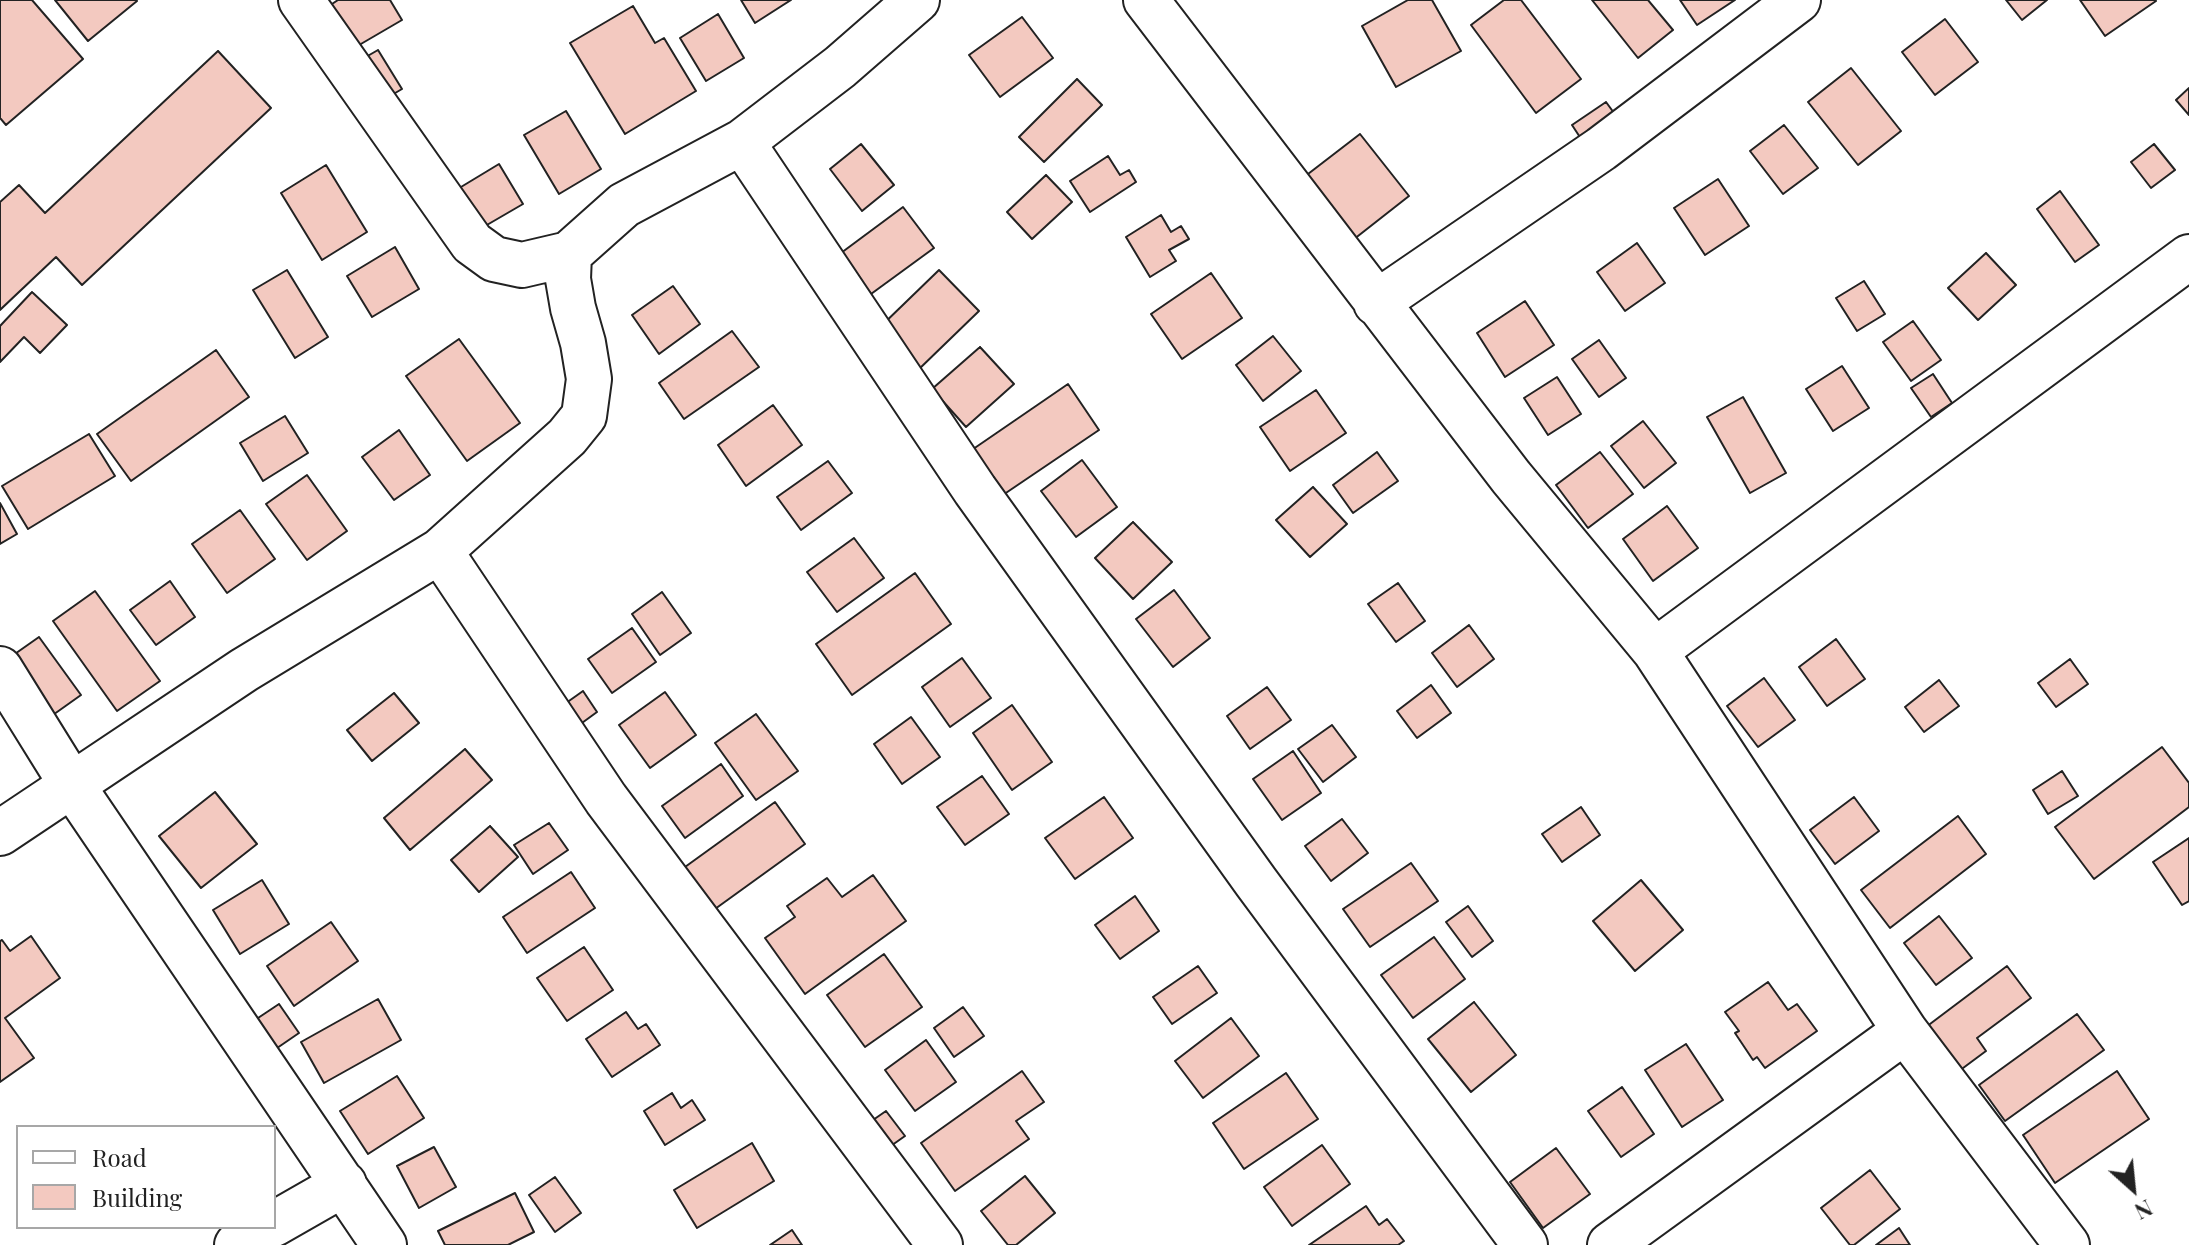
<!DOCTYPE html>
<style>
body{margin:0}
#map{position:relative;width:2189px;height:1245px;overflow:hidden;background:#fff;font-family:"Playfair Display",serif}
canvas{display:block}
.legend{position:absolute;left:16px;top:1125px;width:260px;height:104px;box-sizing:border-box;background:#fff;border:2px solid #a7a7a7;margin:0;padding:10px 14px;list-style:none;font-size:24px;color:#222}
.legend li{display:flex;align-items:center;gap:16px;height:40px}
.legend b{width:40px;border:2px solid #a7a7a7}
.north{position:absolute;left:2093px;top:1149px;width:80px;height:80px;-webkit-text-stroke:6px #fff;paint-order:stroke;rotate:153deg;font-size:22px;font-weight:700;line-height:32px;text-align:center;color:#222}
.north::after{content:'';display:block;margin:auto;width:28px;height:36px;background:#222;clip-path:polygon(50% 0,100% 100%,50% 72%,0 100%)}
</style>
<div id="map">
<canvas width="2189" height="1245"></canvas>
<ul class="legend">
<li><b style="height:10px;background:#fff"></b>Road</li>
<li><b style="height:22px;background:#f3c9c0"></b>Building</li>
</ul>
<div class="north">N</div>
</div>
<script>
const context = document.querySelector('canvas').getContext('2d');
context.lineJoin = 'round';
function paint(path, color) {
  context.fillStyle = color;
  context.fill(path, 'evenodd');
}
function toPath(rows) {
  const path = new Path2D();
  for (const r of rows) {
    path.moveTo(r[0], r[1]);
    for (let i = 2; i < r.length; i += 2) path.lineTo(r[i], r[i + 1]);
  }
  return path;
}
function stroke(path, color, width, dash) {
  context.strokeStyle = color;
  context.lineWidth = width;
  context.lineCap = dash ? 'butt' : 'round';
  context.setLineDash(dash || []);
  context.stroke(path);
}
const building = toPath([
 [0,0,32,0,83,59,6,125,0,118,0,0],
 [55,0,136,0,137,1,88,41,55,0],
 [338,0,390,0,402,20,354,48,329,6,338,0],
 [741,0,791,0,755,23,741,0],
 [1408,0,1432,0,1461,51,1396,87,1362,26,1408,0],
 [1504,0,1521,0,1581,79,1536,113,1471,25,1504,0],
 [1592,0,1648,0,1673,30,1638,58,1592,0],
 [1680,0,1735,0,1697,25,1680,0],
 [2006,0,2047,0,2022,20,2006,0],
 [2080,0,2155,0,2156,1,2105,36,2080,0],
 [633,6,655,43,664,38,696,91,625,134,570,43,633,6],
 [718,14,744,58,706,81,680,38,718,14],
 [1022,17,1053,58,1000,97,969,55,1022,17],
 [1945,19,1978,62,1935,95,1902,52,1945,19],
 [378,50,402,89,368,109,345,69,378,50],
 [218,51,271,108,82,285,56,257,0,310,0,202,19,185,45,213,218,51],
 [1851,68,1901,131,1858,165,1808,102,1851,68],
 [1077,79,1102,105,1044,162,1019,137,1077,79],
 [2189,88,2189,115,2176,100,2189,88],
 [1606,102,1625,128,1589,151,1572,125,1606,102],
 [566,111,601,169,559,194,524,135,566,111],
 [1784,125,1818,168,1783,194,1750,151,1784,125],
 [1360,134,1409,196,1344,247,1295,184,1360,134],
 [861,144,894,185,862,211,830,169,861,144],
 [2154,144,2175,170,2151,188,2131,162,2154,144],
 [1108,156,1120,175,1129,170,1136,182,1090,212,1070,181,1108,156],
 [499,164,523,204,480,229,456,190,499,164],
 [326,165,367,232,322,260,281,193,326,165],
 [1046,175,1072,202,1032,239,1007,212,1046,175],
 [1718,179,1749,226,1705,255,1674,208,1718,179],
 [2060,191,2099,245,2075,262,2037,209,2060,191],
 [903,207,934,248,871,294,841,253,903,207],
 [1161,215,1171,232,1181,226,1189,239,1169,250,1176,261,1150,277,1126,237,1161,215],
 [1637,243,1665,283,1625,311,1597,272,1637,243],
 [395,247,419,289,372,317,347,276,395,247],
 [1986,253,2016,285,1978,320,1948,288,1986,253],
 [287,270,328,337,295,358,253,290,287,270],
 [939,270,979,311,916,372,876,331,939,270],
 [1211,273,1242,318,1182,359,1151,314,1211,273],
 [1864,281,1885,314,1857,331,1836,298,1864,281],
 [673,286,700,324,659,354,632,315,673,286],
 [32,292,67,325,40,353,24,337,0,362,0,326,32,292],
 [1525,301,1554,345,1505,377,1477,333,1525,301],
 [1913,321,1941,360,1911,381,1883,342,1913,321],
 [732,331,759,367,684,419,659,383,732,331],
 [1273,336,1301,371,1263,401,1236,365,1273,336],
 [459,339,520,423,467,461,406,376,459,339],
 [1599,340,1626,378,1599,397,1572,359,1599,340],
 [980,347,1014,384,966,427,932,389,980,347],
 [216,350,249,397,131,481,97,434,216,350],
 [1842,366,1869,408,1833,431,1806,389,1842,366],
 [1933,374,1952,403,1931,417,1911,388,1933,374],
 [1557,377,1581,414,1548,435,1524,398,1557,377],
 [1068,384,1099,430,994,501,963,456,1068,384],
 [1316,390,1346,433,1290,471,1260,427,1316,390],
 [1743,397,1786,473,1750,493,1707,417,1743,397],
 [773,405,802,445,746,486,718,445,773,405],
 [285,416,308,453,263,481,240,443,285,416],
 [1643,421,1676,463,1644,488,1611,446,1643,421],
 [399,430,430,475,394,500,362,457,399,430],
 [89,434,115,476,28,529,2,486,89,434],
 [1377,452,1398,481,1353,513,1333,485,1377,452],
 [1600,452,1633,494,1588,528,1556,485,1600,452],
 [1082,460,1117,507,1076,537,1041,491,1082,460],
 [828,461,852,493,801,530,777,497,828,461],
 [307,475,347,531,307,560,266,504,307,475],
 [1313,487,1347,524,1310,557,1276,520,1313,487],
 [0,503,17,534,0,544,0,503],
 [1667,506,1698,548,1653,581,1623,539,1667,506],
 [240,510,275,559,227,593,192,544,240,510],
 [1133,522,1172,562,1133,599,1095,558,1133,522],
 [854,538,884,578,837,612,807,572,854,538],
 [915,573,951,624,852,695,816,644,915,573],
 [170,581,195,617,156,645,130,610,170,581],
 [1398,583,1425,621,1396,642,1368,604,1398,583],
 [1174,590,1210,638,1173,667,1136,619,1174,590],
 [95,591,160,681,117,711,53,621,95,591],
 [662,592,691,633,660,655,632,614,662,592],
 [1469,625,1494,659,1457,687,1432,653,1469,625],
 [632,628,656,662,612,693,588,659,632,628],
 [39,637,81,695,43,722,2,663,39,637],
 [1836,639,1865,679,1827,706,1799,667,1836,639],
 [962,658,991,698,950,727,922,687,962,658],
 [2070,659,2088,684,2056,707,2038,683,2070,659],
 [1764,678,1795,720,1758,747,1727,706,1764,678],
 [1939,680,1959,706,1924,732,1905,707,1939,680],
 [1431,685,1451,713,1417,738,1397,711,1431,685],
 [1267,687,1291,720,1250,749,1227,716,1267,687],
 [583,691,597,712,560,739,545,718,583,691],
 [665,692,696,735,650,768,619,725,665,692],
 [394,693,419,723,372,761,347,730,394,693],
 [1012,705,1052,762,1012,790,973,733,1012,705],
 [756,714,798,771,756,800,715,743,756,714],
 [911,717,940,757,902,784,874,744,911,717],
 [1332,725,1356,757,1323,782,1298,749,1332,725],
 [2162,747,2189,783,2189,807,2094,879,2055,827,2162,747],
 [465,749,492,780,410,850,384,818,465,749],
 [1293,751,1321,793,1282,820,1253,779,1293,751],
 [721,764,743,796,685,838,662,806,721,764],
 [2062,771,2078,796,2048,814,2033,790,2062,771],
 [982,776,1009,814,965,845,937,807,982,776],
 [215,792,257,844,201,888,159,836,215,792],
 [1104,797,1133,838,1075,879,1045,838,1104,797],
 [1854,797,1879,831,1835,864,1810,830,1854,797],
 [775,802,805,844,715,909,685,867,775,802],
 [1581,807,1600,835,1562,862,1542,834,1581,807],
 [1958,816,1986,854,1890,928,1861,890,1958,816],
 [1342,819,1368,853,1331,881,1305,846,1342,819],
 [549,823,568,850,533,874,514,845,549,823],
 [490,826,518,857,479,892,451,860,490,826],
 [2189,838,2189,901,2182,905,2153,862,2189,838],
 [1411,863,1438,901,1370,947,1343,909,1411,863],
 [571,872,595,908,527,953,503,917,571,872],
 [873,875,906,921,805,994,765,938,795,917,787,906,827,878,842,897,873,875],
 [262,880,289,924,240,954,213,910,262,880],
 [1641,880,1683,930,1635,971,1593,921,1641,880],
 [1135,896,1159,931,1120,959,1095,925,1135,896],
 [1468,906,1493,941,1472,957,1446,922,1468,906],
 [1939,916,1972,958,1936,985,1904,943,1939,916],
 [331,922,358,961,294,1006,267,966,331,922],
 [31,936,60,978,5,1018,34,1058,0,1082,0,941,2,940,10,951,31,936],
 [1434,937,1465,979,1413,1018,1381,975,1434,937],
 [584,947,613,990,567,1021,537,978,584,947],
 [884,954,922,1007,865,1047,827,995,884,954],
 [1198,966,1217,993,1172,1024,1153,997,1198,966],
 [2007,966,2031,998,1977,1038,1986,1051,1955,1074,1922,1030,2007,966],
 [1768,982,1788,1010,1797,1004,1817,1031,1765,1068,1757,1057,1753,1060,1735,1033,1739,1031,1725,1012,1768,982],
 [378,999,401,1040,324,1083,301,1042,378,999],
 [1474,1002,1516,1055,1471,1092,1428,1039,1474,1002],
 [279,1004,299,1033,264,1057,243,1028,279,1004],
 [963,1007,984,1036,954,1057,934,1028,963,1007],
 [626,1012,638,1029,646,1024,660,1045,612,1077,586,1039,626,1012],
 [2077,1014,2104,1050,2005,1121,1979,1085,2077,1014],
 [1231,1018,1259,1056,1203,1098,1175,1061,1231,1018],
 [926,1040,956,1082,915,1111,885,1070,926,1040],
 [1686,1044,1723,1100,1682,1127,1645,1070,1686,1044],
 [1022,1071,1044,1102,1016,1121,1029,1139,955,1191,921,1143,1022,1071],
 [2117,1071,2149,1119,2055,1183,2023,1135,2117,1071],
 [1286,1073,1318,1119,1244,1169,1213,1123,1286,1073],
 [397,1076,424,1118,368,1154,340,1111,397,1076],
 [1622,1087,1654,1134,1621,1157,1588,1111,1622,1087],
 [672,1093,681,1108,692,1100,705,1120,665,1145,644,1111,672,1093],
 [886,1111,905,1136,878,1155,860,1129,886,1111],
 [752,1143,774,1181,697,1228,674,1190,752,1143],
 [1322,1145,1350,1184,1292,1226,1264,1187,1322,1145],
 [434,1147,456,1187,419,1208,397,1166,434,1147],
 [1556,1148,1590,1194,1543,1228,1510,1182,1556,1148],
 [1870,1170,1900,1209,1854,1245,1850,1245,1821,1208,1870,1170],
 [1025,1176,1055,1213,1016,1245,1008,1245,981,1211,1025,1176],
 [555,1177,581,1213,555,1232,529,1195,555,1177],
 [515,1193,534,1232,508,1245,445,1245,438,1231,515,1193],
 [1366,1206,1379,1225,1387,1219,1404,1241,1398,1245,1309,1245,1366,1206],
 [1899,1228,1910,1245,1876,1245,1899,1228],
 [792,1230,802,1245,770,1245,792,1230]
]);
const minor = toPath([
 [301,0,472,243,494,259,522,265,569,254],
 [917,0,840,67,742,142,975,490,1256,882,1525,1245],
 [1146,0,1511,477,1655,651,1905,1031,2067,1245],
 [1376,303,1601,149,1798,0],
 [440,551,567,437,584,416,589,379,583,343,573,308,568,279,569,254,624,205,742,142],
 [1655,651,2189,257],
 [0,669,72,785,384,1245],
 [0,833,244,670,440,551,606,799,940,1245],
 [274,1224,344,1184],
 [237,1245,268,1227],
 [1610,1245,1905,1031]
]);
paint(building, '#f3c9c0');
stroke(building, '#222', 2);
stroke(minor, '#222', 48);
stroke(minor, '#fff', 44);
</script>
